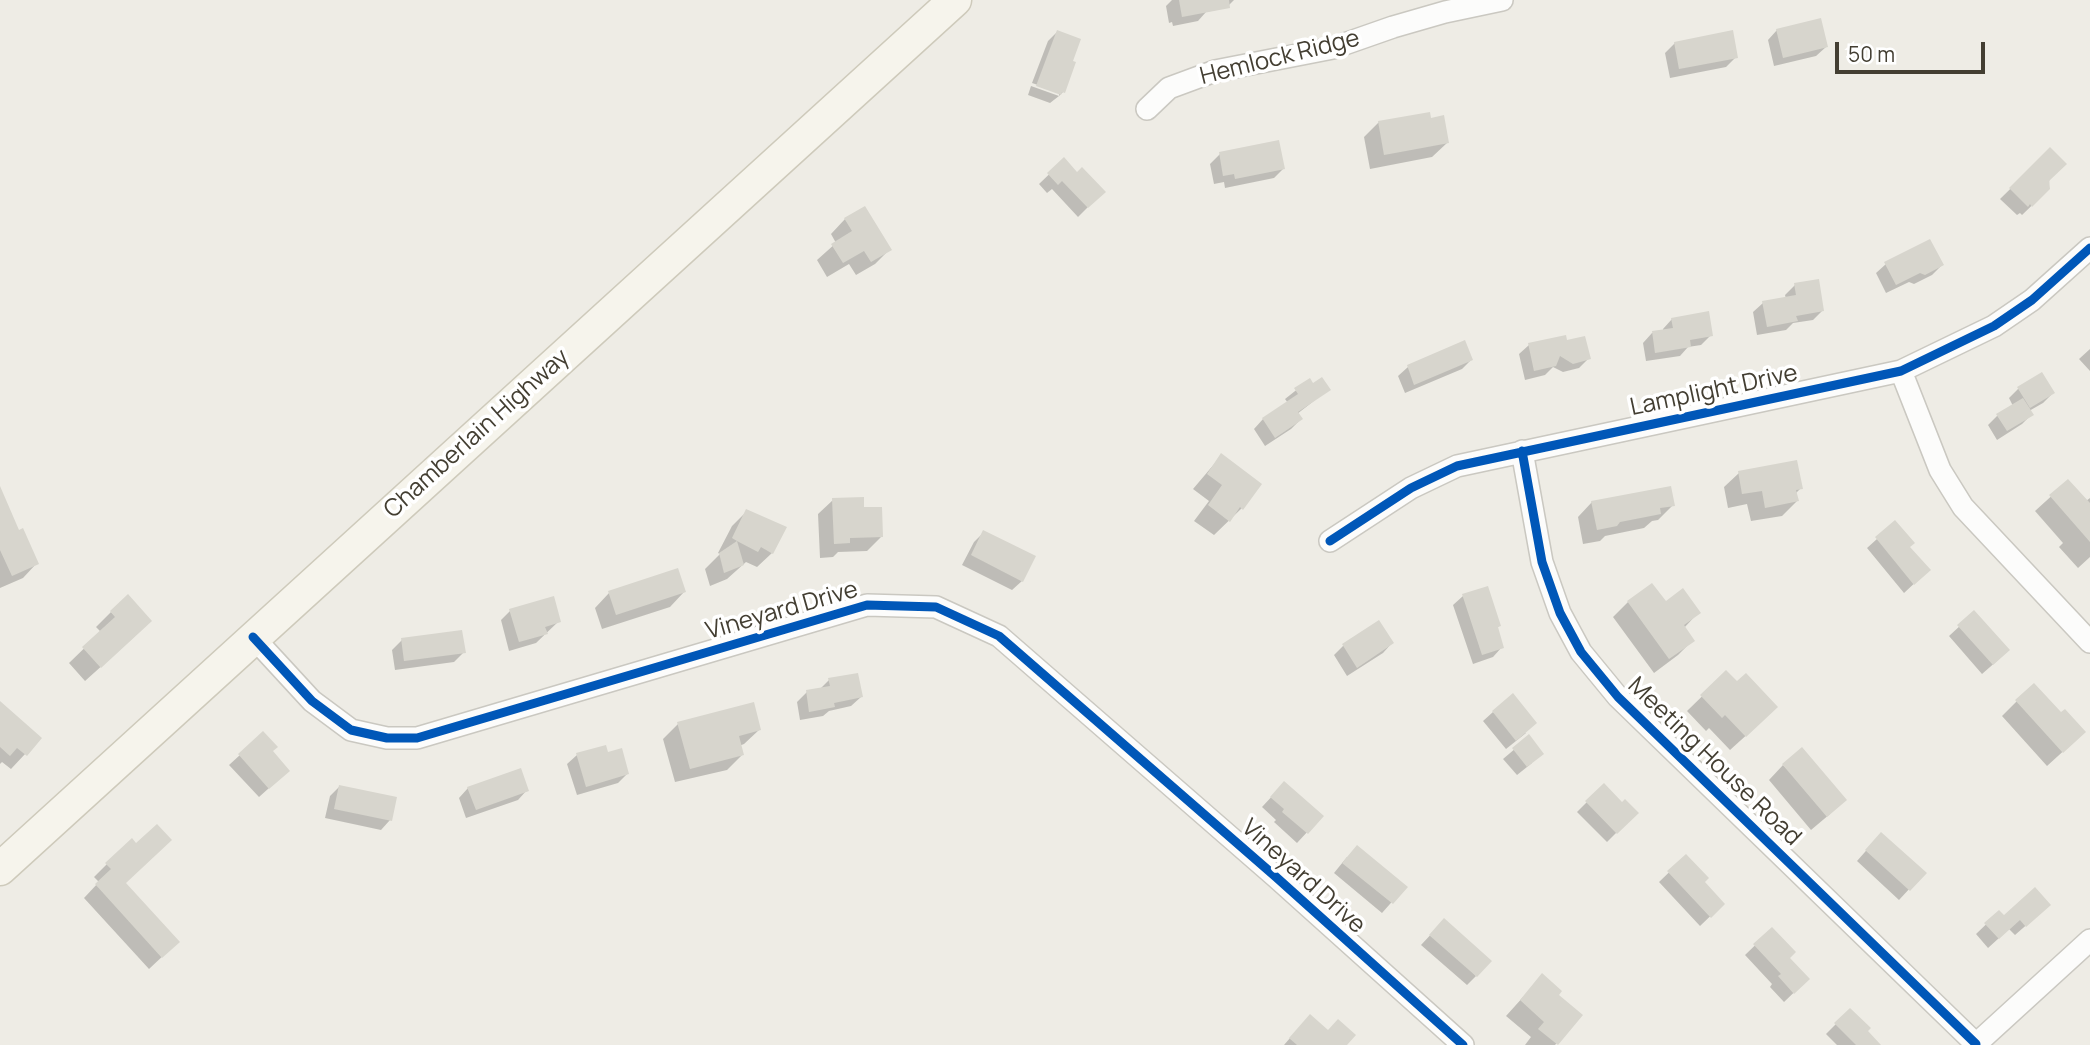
<!DOCTYPE html>
<style>
body{margin:0}
#map{position:relative;width:2090px;height:1045px;overflow:hidden;background:#eeece5;font-family:Manrope,sans-serif}
canvas{display:block}
.scale{position:absolute;left:1835px;top:42px;width:150px;height:32px;box-sizing:border-box;border:4px solid #433e32;border-top:0;padding-left:9px;font-size:21px;line-height:24px;white-space:nowrap;color:#433e32;-webkit-text-stroke:5px #fff;paint-order:stroke}
</style>
<div id="map">
<canvas width="2090" height="1045"></canvas>
<div class="scale">50 m</div>
</div>
<script>
const context = document.querySelector('canvas').getContext('2d');
context.lineJoin = 'round';
function paint(path, color) {
  context.fillStyle = color;
  context.fill(path, 'evenodd');
}
function toPath(rows) {
  const path = new Path2D();
  for (const r of rows) {
    path.moveTo(r[0], r[1]);
    for (let i = 2; i < r.length; i += 2) path.lineTo(r[i], r[i + 1]);
  }
  return path;
}
function stroke(path, color, width, dash) {
  context.strokeStyle = color;
  context.lineWidth = width;
  context.lineCap = dash ? 'butt' : 'round';
  context.setLineDash(dash || []);
  context.stroke(path);
}
function drawText(font, color, halo, rows, align = 'center') {
  context.font = font + ' Manrope,sans-serif';
  context.lineWidth = 7;
  context.setLineDash([]);
  context.textBaseline = 'middle';
  context.strokeStyle = halo;
  context.fillStyle = color;
  for (const [text, x, y, turn = 0] of rows) {
    context.save();
    context.translate(x, y);
    context.rotate((+turn || 0) * Math.PI / 180);
    context.textAlign = isNaN(turn) ? turn : align;
    if (halo) context.strokeText(text, 0, 0);
    context.fillText(text, 0, 0);
    context.restore();
  }
}
const shadow = toPath([
 [1172,0,1234,0,1226,8,1206,12,1198,21,1173,26,1172,22,1169,23,1166,6],
 [1777,30,1826,47,1816,56,1774,66,1768,40],
 [1057,32,1063,92,1059,96,1059,92,1032,83,1048,41],
 [1675,43,1736,57,1726,67,1670,78,1665,53],
 [1031,86,1059,96,1050,103,1028,95],
 [1379,122,1447,143,1432,157,1370,169,1364,137],
 [2050,150,2049,189,2022,215,2020,213,2017,215,2000,199],
 [1220,154,1283,169,1274,178,1225,188,1224,182,1214,184,1210,164],
 [1064,160,1077,174,1103,192,1078,217,1052,189,1047,193,1039,184],
 [845,219,890,249,875,264,856,275,849,264,827,277,817,260,836,243,831,234],
 [1886,264,1942,265,1932,275,1914,284,1909,282,1886,293,1876,273],
 [1795,285,1823,310,1813,320,1793,323,1786,330,1757,335,1753,312,1763,303,1786,299,1785,295],
 [1672,319,1711,335,1701,345,1688,347,1680,356,1646,361,1643,343,1652,333,1663,331,1663,329],
 [1529,345,1589,358,1579,368,1563,372,1553,367,1545,375,1525,380,1519,354],
 [2090,349,2090,371,2079,359],
 [1471,360,1462,369,1405,393,1398,376,1408,367],
 [1309,380,1313,386,1328,390,1297,414,1301,419,1291,429,1265,446,1254,429,1263,419,1288,403,1285,399],
 [2018,389,2053,393,2043,403,2029,411,2031,415,2022,424,1997,440,1988,425,1997,416,2013,406,2009,398],
 [1221,456,1242,508,1214,535,1194,521,1209,501,1193,489],
 [1739,473,1801,488,1795,494,1797,501,1782,516,1751,521,1747,504,1728,508,1724,487],
 [2068,481,2086,501,2090,498,2090,557,2078,568,2059,547,2063,543,2035,511],
 [833,500,862,509,881,537,867,551,838,552,833,557,820,558,818,514],
 [1592,502,1673,505,1658,520,1652,521,1644,528,1605,536,1600,541,1583,544,1578,517],
 [0,510,18,532,37,563,23,578,0,588],
 [747,511,772,553,757,567,746,562,727,579,710,586,705,569,720,554,718,553,732,526],
 [984,532,1022,581,1012,590,962,565,974,542],
 [1877,539,1908,547,1919,579,1904,593,1867,548],
 [1652,585,1665,603,1698,613,1684,628,1693,640,1678,655,1654,673,1613,617,1628,602],
 [684,592,670,607,602,629,595,608,609,593],
 [1463,596,1499,626,1496,629,1502,647,1493,657,1473,664,1453,605],
 [510,611,559,621,536,643,509,651,501,620],
 [111,612,135,636,85,681,69,663,101,632,96,627],
 [1974,613,1998,660,1982,674,1949,636],
 [402,640,464,652,454,662,395,670,392,650],
 [1392,643,1383,653,1347,676,1334,655,1343,646],
 [1726,673,1761,722,1730,750,1709,728,1706,731,1687,711],
 [829,680,861,697,851,706,829,711,823,716,800,720,797,702,807,692,819,690],
 [2017,701,2061,715,2069,746,2047,766,2002,716],
 [0,705,40,738,11,769,2,762,0,764],
 [1493,712,1526,733,1506,749,1483,721],
 [678,724,759,730,744,744,739,746,742,755,727,770,675,782,663,739],
 [263,734,278,780,259,797,229,765],
 [1529,737,1532,763,1517,775,1503,759],
 [577,755,607,755,627,774,618,783,577,795,567,764],
 [1783,765,1830,814,1811,830,1769,780],
 [1604,785,1622,804,1636,813,1607,842,1577,812],
 [339,787,390,820,381,830,325,818,330,796],
 [468,788,527,790,518,800,466,818,459,798],
 [1275,793,1322,816,1297,843,1274,822,1276,820,1262,807],
 [1872,844,1924,873,1899,900,1857,861],
 [136,846,123,884,165,954,149,969,84,898,99,882,94,877,107,864],
 [1686,856,1703,882,1723,904,1700,926,1659,882],
 [1347,857,1405,887,1382,913,1334,873],
 [1999,912,2004,917,2039,914,2015,935,2009,929,1988,948,1976,934],
 [1772,929,1788,958,1808,979,1784,1002,1770,987,1772,984,1745,955],
 [1435,930,1476,976,1467,985,1421,945],
 [1542,976,1556,995,1580,1016,1555,1045,1525,1045,1531,1037,1506,1016],
 [1850,1010,1866,1031,1879,1045,1837,1045,1826,1034],
 [1296,1031,1345,1045,1284,1045]
]);
const building = toPath([
 [1179,0,1229,0,1230,8,1182,17],
 [1821,18,1828,47,1783,58,1776,29],
 [1057,30,1081,39,1073,61,1076,62,1065,93,1062,92,1061,95,1036,86],
 [1733,30,1738,58,1679,69,1674,42],
 [1430,112,1431,118,1444,115,1449,143,1384,155,1378,121],
 [1279,140,1285,169,1235,179,1234,174,1223,176,1219,152],
 [2050,147,2067,164,2049,181,2050,189,2032,207,2030,204,2028,207,2009,188],
 [1064,157,1077,172,1082,167,1106,192,1088,208,1062,181,1058,185,1047,173],
 [865,206,892,250,871,262,864,251,843,263,831,244,852,231,844,218],
 [1930,239,1944,265,1925,275,1920,273,1896,285,1884,262],
 [1819,279,1824,311,1796,316,1798,321,1767,327,1762,301,1796,295,1794,283],
 [1709,311,1713,336,1690,340,1691,347,1655,353,1652,331,1673,328,1671,318],
 [1566,335,1567,340,1585,336,1591,359,1573,364,1560,356,1556,366,1534,371,1528,343],
 [1465,340,1473,360,1414,385,1407,365],
 [2042,372,2055,393,2030,408,2017,387],
 [1322,377,1331,390,1298,412,1303,419,1275,438,1262,418,1298,394,1294,388,1310,378,1313,383],
 [2023,398,2034,415,2007,431,1996,414],
 [1221,453,1262,484,1243,510,1240,507,1230,522,1208,505,1222,485,1207,474],
 [1797,460,1803,489,1796,490,1799,501,1765,508,1762,491,1742,494,1738,471],
 [2068,479,2090,503,2090,542,2049,495],
 [0,486,19,530,23,528,39,564,12,576,0,550],
 [1671,486,1675,506,1660,508,1661,514,1620,522,1617,526,1597,530,1591,501],
 [864,497,864,507,882,507,883,537,850,538,850,543,834,544,832,498],
 [746,509,787,527,773,554,761,547,758,552,737,541,744,565,724,573,719,553,737,541,732,538],
 [1895,520,1915,543,1910,547,1931,570,1914,585,1875,537],
 [983,530,1036,556,1023,582,971,555],
 [678,568,686,592,616,615,608,591],
 [1652,583,1666,601,1683,588,1701,613,1684,625,1695,641,1669,659,1627,601],
 [1488,586,1501,626,1498,627,1504,648,1482,655,1462,594],
 [128,594,152,621,101,668,82,647,115,617,110,611],
 [554,596,561,622,545,627,548,634,519,642,509,609],
 [1974,610,2010,650,1993,665,1957,625],
 [1379,620,1394,643,1357,668,1342,644],
 [462,630,466,653,404,661,401,638],
 [1726,670,1737,681,1746,673,1778,707,1746,737,1725,715,1722,718,1700,695],
 [858,673,863,697,834,703,835,707,809,712,806,690,830,686,828,678],
 [2034,683,2061,712,2065,709,2086,732,2063,753,2015,700],
 [1513,693,1537,723,1516,741,1492,711],
 [0,701,42,738,27,756,17,748,10,756,0,747],
 [754,702,761,730,739,736,744,755,690,769,677,722],
 [263,731,278,747,273,751,290,771,269,789,238,754],
 [1529,734,1544,754,1527,767,1512,748],
 [606,745,608,752,622,748,629,774,586,787,576,753],
 [1802,747,1847,800,1827,817,1782,764],
 [521,768,529,791,476,810,467,787],
 [1284,781,1324,816,1308,834,1282,812,1284,809,1270,797],
 [1604,783,1622,802,1625,799,1639,813,1617,834,1585,801],
 [339,785,397,797,392,821,334,809],
 [157,824,172,840,126,883,180,942,162,958,95,884,111,869,105,863,132,838,136,843],
 [1881,832,1927,873,1910,891,1865,850],
 [1357,845,1408,887,1393,904,1342,863],
 [1686,854,1709,878,1705,882,1725,904,1711,918,1667,871],
 [2035,887,2051,905,2026,927,2020,920,1999,939,1984,923,1999,910,2004,915],
 [1444,918,1492,961,1477,977,1429,935],
 [1772,927,1796,952,1790,958,1810,979,1794,994,1778,976,1781,974,1753,944],
 [1542,973,1562,991,1559,995,1583,1015,1558,1045,1538,1029,1544,1022,1520,1000],
 [1850,1008,1871,1028,1868,1031,1881,1045,1856,1045,1834,1023],
 [1310,1014,1328,1030,1338,1019,1356,1035,1347,1045,1297,1045,1289,1038]
]);
const street = toPath([
 [1147,109,1169,88,1215,71,1333,48,1393,27,1445,12,1502,0],
 [1901,371,1940,470,1963,507,2090,642],
 [1522,451,1542,562,1560,613,1581,652,1618,697,1976,1044],
 [1330,541,1411,488,1457,466,1901,371,1994,326,2032,300,2090,248],
 [253,637,312,701,351,730,387,738,417,738,867,605,936,607,999,636,1276,877,1463,1045],
 [1975,1045,2090,940]
]);
const secondary = toPath([
 [0,869,955,0]
]);
const cycleway = toPath([
 [1522,451,1542,562,1560,613,1581,652,1618,697,1976,1044],
 [1330,541,1411,488,1457,466,1901,371,1994,326,2032,300,2090,248],
 [253,637,312,701,351,730,387,738,417,738,867,605,936,607,999,636,1276,877,1463,1045]
]);
const streetNames = [
 ["Hemlock Ridge",1280,58,-14],
 ["Lamplight Drive",1714,391,-12],
 ["Chamberlain Highway",477,434,-42],
 ["Vineyard Drive",782,611,-16],
 ["Meeting House Road",1714,762,44],
 ["Vineyard Drive",1303,877,42]
];
paint(shadow, '#0003');
paint(building, '#d7d5cd');
stroke(street, '#cac8c1', 24);
stroke(secondary, '#cecabb', 35);
stroke(street, '#fcfcfb', 21);
stroke(secondary, '#f6f4ec', 32);
stroke(cycleway, '#0057b8', 9);
drawText('24px', '#433e32', '#fff', streetNames);
</script>
